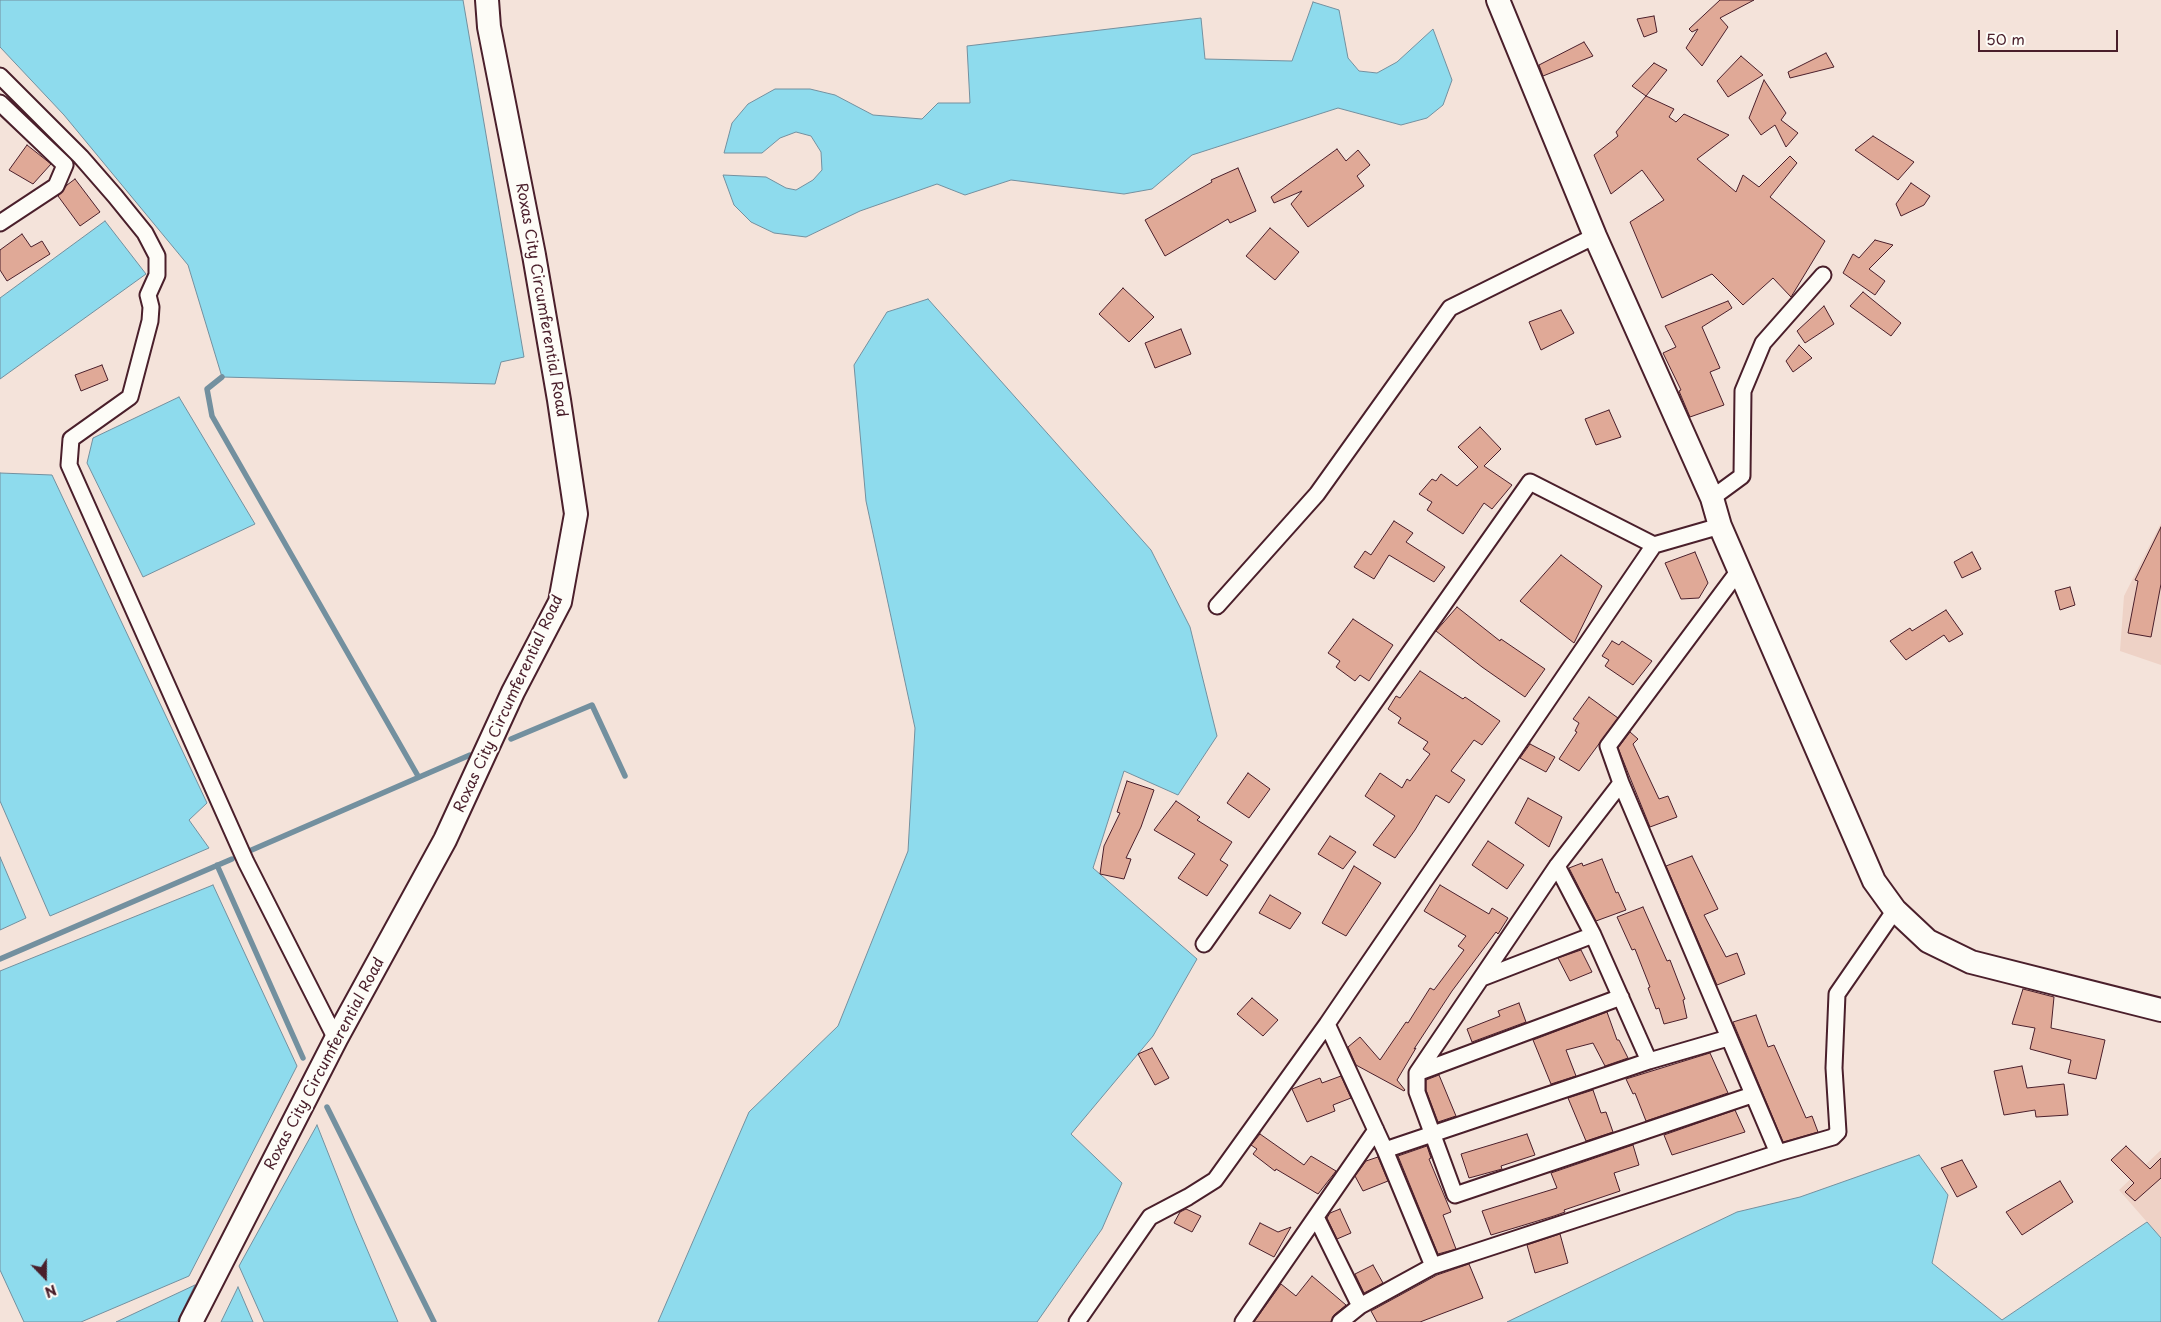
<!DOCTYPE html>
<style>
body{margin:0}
#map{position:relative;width:2161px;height:1322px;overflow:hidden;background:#f4e3da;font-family:"Playpen Sans",sans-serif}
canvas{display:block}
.north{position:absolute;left:20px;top:1252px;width:50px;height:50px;-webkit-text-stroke:4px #fdfcf7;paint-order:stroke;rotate:158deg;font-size:14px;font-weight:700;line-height:20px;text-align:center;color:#4a1f2b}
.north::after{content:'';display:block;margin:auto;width:18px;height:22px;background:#4a1f2b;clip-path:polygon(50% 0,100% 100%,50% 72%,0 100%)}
.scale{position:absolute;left:1978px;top:30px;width:140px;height:22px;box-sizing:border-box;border:2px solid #4a1f2b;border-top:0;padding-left:6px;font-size:15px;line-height:18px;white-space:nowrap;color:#4a1f2b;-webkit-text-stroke:4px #fdfcf7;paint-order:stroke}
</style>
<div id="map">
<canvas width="2161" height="1322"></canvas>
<div class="north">N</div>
<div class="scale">50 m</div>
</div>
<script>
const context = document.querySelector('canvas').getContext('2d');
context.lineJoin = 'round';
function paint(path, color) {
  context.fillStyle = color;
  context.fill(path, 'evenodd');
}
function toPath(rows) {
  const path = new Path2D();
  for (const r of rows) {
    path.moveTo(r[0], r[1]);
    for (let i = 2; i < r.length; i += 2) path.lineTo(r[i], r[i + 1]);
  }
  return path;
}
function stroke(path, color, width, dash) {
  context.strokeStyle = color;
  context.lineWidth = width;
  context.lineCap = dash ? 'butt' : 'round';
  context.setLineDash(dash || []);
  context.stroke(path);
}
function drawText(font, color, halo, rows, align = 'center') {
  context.font = font + ' "Playpen Sans",sans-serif';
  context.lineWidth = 4;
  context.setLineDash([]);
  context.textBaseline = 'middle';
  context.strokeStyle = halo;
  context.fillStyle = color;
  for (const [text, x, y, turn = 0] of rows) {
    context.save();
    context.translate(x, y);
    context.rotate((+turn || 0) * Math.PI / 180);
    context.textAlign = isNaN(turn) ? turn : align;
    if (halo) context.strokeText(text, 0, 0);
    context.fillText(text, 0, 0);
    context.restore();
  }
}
const built = toPath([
 [2161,523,2161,665,2120,651,2124,596],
 [2161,1150,2161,1238,2119,1190]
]);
const water = toPath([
 [0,0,463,0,524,357,501,362,495,384,222,377,188,265,64,115,0,47,0,0],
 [1313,2,1339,10,1348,58,1359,71,1377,73,1397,62,1433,29,1452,80,1443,105,1427,118,1401,125,1338,108,1192,155,1152,189,1124,194,1011,180,965,195,937,184,860,211,806,237,774,233,751,222,734,205,723,175,766,177,786,188,796,190,813,180,822,170,821,152,811,136,796,132,780,138,762,153,724,153,732,123,748,104,775,89,810,89,835,95,873,115,922,119,938,103,970,103,967,46,1201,18,1205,59,1292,61,1313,2],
 [105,221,146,274,0,379,0,298,105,221],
 [928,299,1151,550,1190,627,1217,736,1178,795,1124,771,1093,868,1197,959,1153,1036,1071,1134,1122,1183,1102,1229,1037,1322,658,1322,749,1112,838,1026,908,851,915,728,866,501,854,365,887,312,928,299],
 [179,397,255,524,143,577,87,463,93,438,179,397],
 [0,473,52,475,207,803,189,820,209,848,50,916,0,801,0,473],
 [0,857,26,918,0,930,0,857],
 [213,885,297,1066,189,1276,81,1322,24,1322,0,1270,0,971,213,885],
 [317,1125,355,1221,398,1322,264,1322,239,1266,317,1125],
 [1919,1155,1948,1195,1932,1263,2002,1320,2147,1222,2161,1238,2161,1322,1507,1322,1737,1212,1800,1197,1919,1155],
 [195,1285,177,1322,116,1322,195,1285],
 [238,1287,253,1322,221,1322,238,1287]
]);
const stream = toPath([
 [222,377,207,389,212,416,418,776],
 [511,739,592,705,625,776],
 [247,852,470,755],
 [217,865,303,1058],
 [0,959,232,859],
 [327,1107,434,1322]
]);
const building = toPath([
 [1720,0,1754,0,1720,18,1728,27,1702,66,1686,48,1698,29,1692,32,1689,29,1720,0],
 [1654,16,1657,32,1644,37,1637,19,1654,16],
 [1584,42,1593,56,1543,76,1539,65,1584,42],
 [1826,53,1834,67,1790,78,1788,72,1826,53],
 [1741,56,1763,75,1728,97,1717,81,1741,56],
 [1654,63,1667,70,1646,96,1632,86,1654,63],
 [1764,80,1786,113,1781,120,1798,133,1786,147,1775,125,1761,135,1749,118,1764,80],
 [1646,96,1674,109,1669,117,1676,122,1684,114,1729,135,1697,159,1736,192,1743,175,1759,187,1790,156,1797,163,1770,197,1825,241,1791,297,1773,278,1743,305,1712,274,1662,298,1630,222,1664,200,1642,170,1611,194,1594,155,1618,136,1616,132,1646,96],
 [1873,136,1914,162,1898,180,1855,150,1873,136],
 [27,145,51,164,33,184,9,170,27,145],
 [1337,149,1346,161,1358,150,1370,165,1357,176,1364,186,1308,227,1291,204,1302,191,1274,203,1271,197,1337,149],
 [1238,168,1256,211,1230,223,1228,219,1165,256,1145,220,1212,182,1211,180,1238,168],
 [75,179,100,212,80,226,58,196,67,185,75,179],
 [1911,183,1930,196,1924,205,1901,216,1896,204,1911,183],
 [1270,228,1299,252,1275,280,1246,256,1270,228],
 [22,234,31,247,42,241,50,254,7,281,0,270,0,250,22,234],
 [1875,240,1893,245,1869,269,1885,281,1875,295,1843,273,1853,254,1859,258,1875,240],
 [1123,288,1154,317,1129,342,1099,314,1123,288],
 [1863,292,1901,323,1891,336,1850,306,1863,292],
 [1728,301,1732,308,1702,327,1720,368,1710,372,1724,405,1690,417,1679,391,1681,390,1663,353,1676,347,1665,326,1728,301],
 [1824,306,1834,324,1805,343,1797,331,1824,306],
 [1561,310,1574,333,1541,350,1529,322,1561,310],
 [1181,329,1191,354,1155,368,1145,343,1181,329],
 [1799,345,1812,358,1793,372,1786,361,1799,345],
 [102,365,108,380,81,391,75,375,102,365],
 [1609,410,1621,437,1596,445,1585,419,1609,410],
 [1480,427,1501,449,1484,466,1512,485,1492,509,1484,503,1463,534,1427,510,1432,502,1419,494,1432,479,1436,481,1441,474,1457,486,1478,467,1458,447,1480,427],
 [1394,521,1413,533,1406,542,1445,567,1434,582,1389,555,1374,579,1354,567,1365,551,1371,555,1394,521],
 [2161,527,2161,584,2151,637,2128,633,2138,581,2135,580,2161,527],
 [1695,552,1708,583,1699,598,1681,599,1665,563,1695,552],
 [1972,552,1981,569,1962,578,1954,562,1972,552],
 [1561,555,1602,586,1574,643,1520,601,1561,555],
 [2070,587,2075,605,2060,610,2055,591,2070,587],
 [1457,607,1500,641,1501,639,1545,669,1525,697,1482,667,1436,631,1457,607],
 [1946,610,1963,634,1949,642,1944,635,1906,660,1890,641,1910,628,1912,631,1946,610],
 [1353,619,1393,645,1369,681,1360,675,1355,681,1336,667,1340,661,1328,653,1353,619],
 [1612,641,1619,645,1622,641,1652,661,1633,685,1605,666,1609,660,1602,656,1612,641],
 [1420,671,1463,699,1465,697,1500,721,1482,745,1474,740,1451,771,1465,780,1449,803,1436,795,1415,830,1395,858,1373,845,1395,816,1365,796,1380,773,1402,788,1407,779,1410,781,1430,754,1423,749,1428,742,1398,723,1401,718,1388,709,1396,696,1400,698,1420,671],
 [1589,697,1618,718,1579,771,1559,759,1577,732,1575,731,1579,723,1573,719,1589,697],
 [1630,732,1638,739,1633,744,1659,799,1668,796,1677,817,1650,827,1618,748,1630,732],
 [1530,744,1555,757,1546,772,1520,758,1530,744],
 [1248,773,1270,789,1249,818,1227,803,1248,773],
 [1127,781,1154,790,1141,827,1126,858,1131,859,1124,879,1100,874,1104,846,1120,813,1117,812,1127,781],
 [1528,798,1562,817,1549,847,1515,823,1528,798],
 [1176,801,1200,817,1197,820,1232,842,1220,860,1228,865,1207,896,1178,878,1195,854,1154,830,1176,801],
 [1330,836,1356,852,1343,869,1318,854,1330,836],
 [1488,841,1524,865,1507,889,1472,865,1488,841],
 [1692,856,1718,909,1704,915,1726,957,1737,953,1745,974,1717,985,1666,866,1692,856],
 [1602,859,1616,893,1618,892,1626,910,1596,921,1569,868,1582,863,1583,866,1602,859],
 [1354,866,1381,883,1346,936,1322,923,1354,866],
 [1440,885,1489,914,1492,908,1508,918,1498,934,1496,932,1452,991,1414,1049,1416,1048,1397,1080,1405,1090,1404,1091,1356,1065,1348,1047,1360,1037,1380,1060,1406,1022,1408,1023,1430,988,1434,990,1464,950,1458,946,1466,936,1424,911,1440,885],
 [1270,895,1301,913,1290,929,1259,913,1270,895],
 [1643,907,1667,961,1670,960,1685,999,1683,1000,1687,1018,1664,1024,1659,1008,1656,1009,1648,988,1650,987,1635,949,1632,950,1617,917,1643,907],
 [1581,950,1592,972,1570,981,1558,958,1581,950],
 [2023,989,2054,997,2051,1028,2105,1040,2096,1079,2068,1073,2071,1060,2030,1049,2035,1028,2012,1024,2023,989],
 [1252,998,1278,1020,1263,1036,1237,1014,1252,998],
 [1519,1003,1526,1022,1472,1042,1467,1029,1500,1016,1498,1011,1519,1003],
 [1607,1012,1617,1040,1619,1040,1628,1058,1605,1066,1593,1043,1566,1050,1576,1076,1551,1084,1533,1040,1607,1012],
 [1756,1015,1768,1047,1774,1045,1806,1118,1812,1116,1818,1132,1783,1142,1733,1022,1756,1015],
 [1152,1048,1169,1078,1155,1085,1138,1054,1152,1048],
 [1710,1053,1728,1093,1646,1121,1635,1093,1633,1094,1626,1079,1710,1053],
 [2022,1066,2027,1088,2064,1084,2068,1115,2036,1117,2035,1110,2004,1115,1994,1071,2022,1066],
 [1439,1075,1456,1116,1438,1122,1426,1090,1426,1080,1439,1075],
 [1341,1076,1351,1098,1333,1105,1335,1111,1307,1122,1292,1089,1320,1078,1322,1083,1341,1076],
 [1593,1090,1601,1113,1606,1112,1613,1132,1586,1141,1568,1098,1593,1090],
 [1735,1110,1745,1132,1672,1155,1664,1135,1735,1110],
 [1260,1134,1304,1165,1311,1156,1336,1171,1318,1194,1276,1169,1275,1171,1253,1154,1257,1149,1251,1145,1260,1134],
 [1527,1134,1535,1155,1501,1166,1502,1169,1469,1178,1461,1154,1527,1134],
 [1633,1145,1639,1165,1614,1173,1620,1191,1564,1210,1565,1212,1554,1216,1491,1235,1482,1211,1557,1188,1551,1173,1633,1145],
 [1427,1146,1431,1158,1429,1159,1451,1212,1443,1215,1456,1249,1438,1254,1398,1156,1427,1146],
 [2126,1146,2150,1169,2161,1158,2161,1178,2135,1201,2125,1192,2134,1183,2111,1160,2126,1146],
 [1378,1157,1388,1181,1363,1191,1355,1176,1366,1161,1378,1157],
 [1962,1160,1977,1187,1957,1197,1941,1168,1962,1160],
 [2060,1181,2073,1202,2022,1235,2006,1212,2060,1181],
 [1186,1209,1201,1216,1192,1232,1174,1223,1180,1212,1186,1209],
 [1340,1209,1351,1233,1337,1239,1327,1218,1330,1213,1340,1209],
 [1260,1223,1278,1232,1291,1227,1274,1257,1249,1244,1260,1223],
 [1560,1234,1568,1263,1535,1273,1527,1245,1560,1234],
 [1469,1264,1483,1298,1420,1322,1377,1322,1371,1311,1437,1275,1469,1264],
 [1373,1265,1383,1283,1364,1293,1355,1274,1373,1265],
 [1312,1276,1346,1305,1334,1315,1331,1322,1254,1322,1281,1284,1296,1296,1312,1276]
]);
const street = toPath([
 [0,76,81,157,115,196,145,233,157,256,157,275,148,295,151,307,150,321,130,397,71,439,69,465,246,862,336,1039],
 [0,103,65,165,56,186,0,223],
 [1712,498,1742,476,1743,391,1763,343,1823,275],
 [1217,606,1317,494,1450,308,1595,236],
 [1621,783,1557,866,1417,1073,1417,1092,1455,1195,1752,1095],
 [1557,866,1593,935,1649,1061],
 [1204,944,1530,482,1654,545],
 [1482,978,1593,935],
 [1327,1024,1385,1150,1433,1266],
 [1417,1073,1621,997],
 [1385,1150,1649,1061,1728,1038],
 [1778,1153,1833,1137,1838,1132,1834,1068,1837,994,1895,910],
 [1316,1217,1360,1306],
 [1077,1322,1150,1217,1188,1197,1215,1180,1327,1024,1654,545,1720,526],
 [1243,1322,1376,1130],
 [1340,1322,1360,1306,1433,1266,1778,1153,1621,783,1608,746,1740,569]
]);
const secondary = toPath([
 [1498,0,1595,236,1712,498,1720,526,1874,881,1895,910,1928,941,1971,962,2161,1010],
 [191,1322,336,1039,445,840,513,692,560,602,576,514,559,400,534,255,489,27,487,0]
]);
const streetNames = [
 ["Roxas City Circumferential Road",541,300,80],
 ["Roxas City Circumferential Road",509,704,-65],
 ["Roxas City Circumferential Road",325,1064,-62]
];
paint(built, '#eed2c6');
paint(water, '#8edbed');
stroke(water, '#73909f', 1);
stroke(stream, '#73909f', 5.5);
paint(building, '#e0a997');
stroke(building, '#4a1f2b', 1);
stroke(street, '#4a1f2b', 19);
stroke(secondary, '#4a1f2b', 26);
stroke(street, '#fdfcf7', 15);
stroke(secondary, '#fdfcf7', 22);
drawText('15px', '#4a1f2b', '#fdfcf7', streetNames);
</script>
